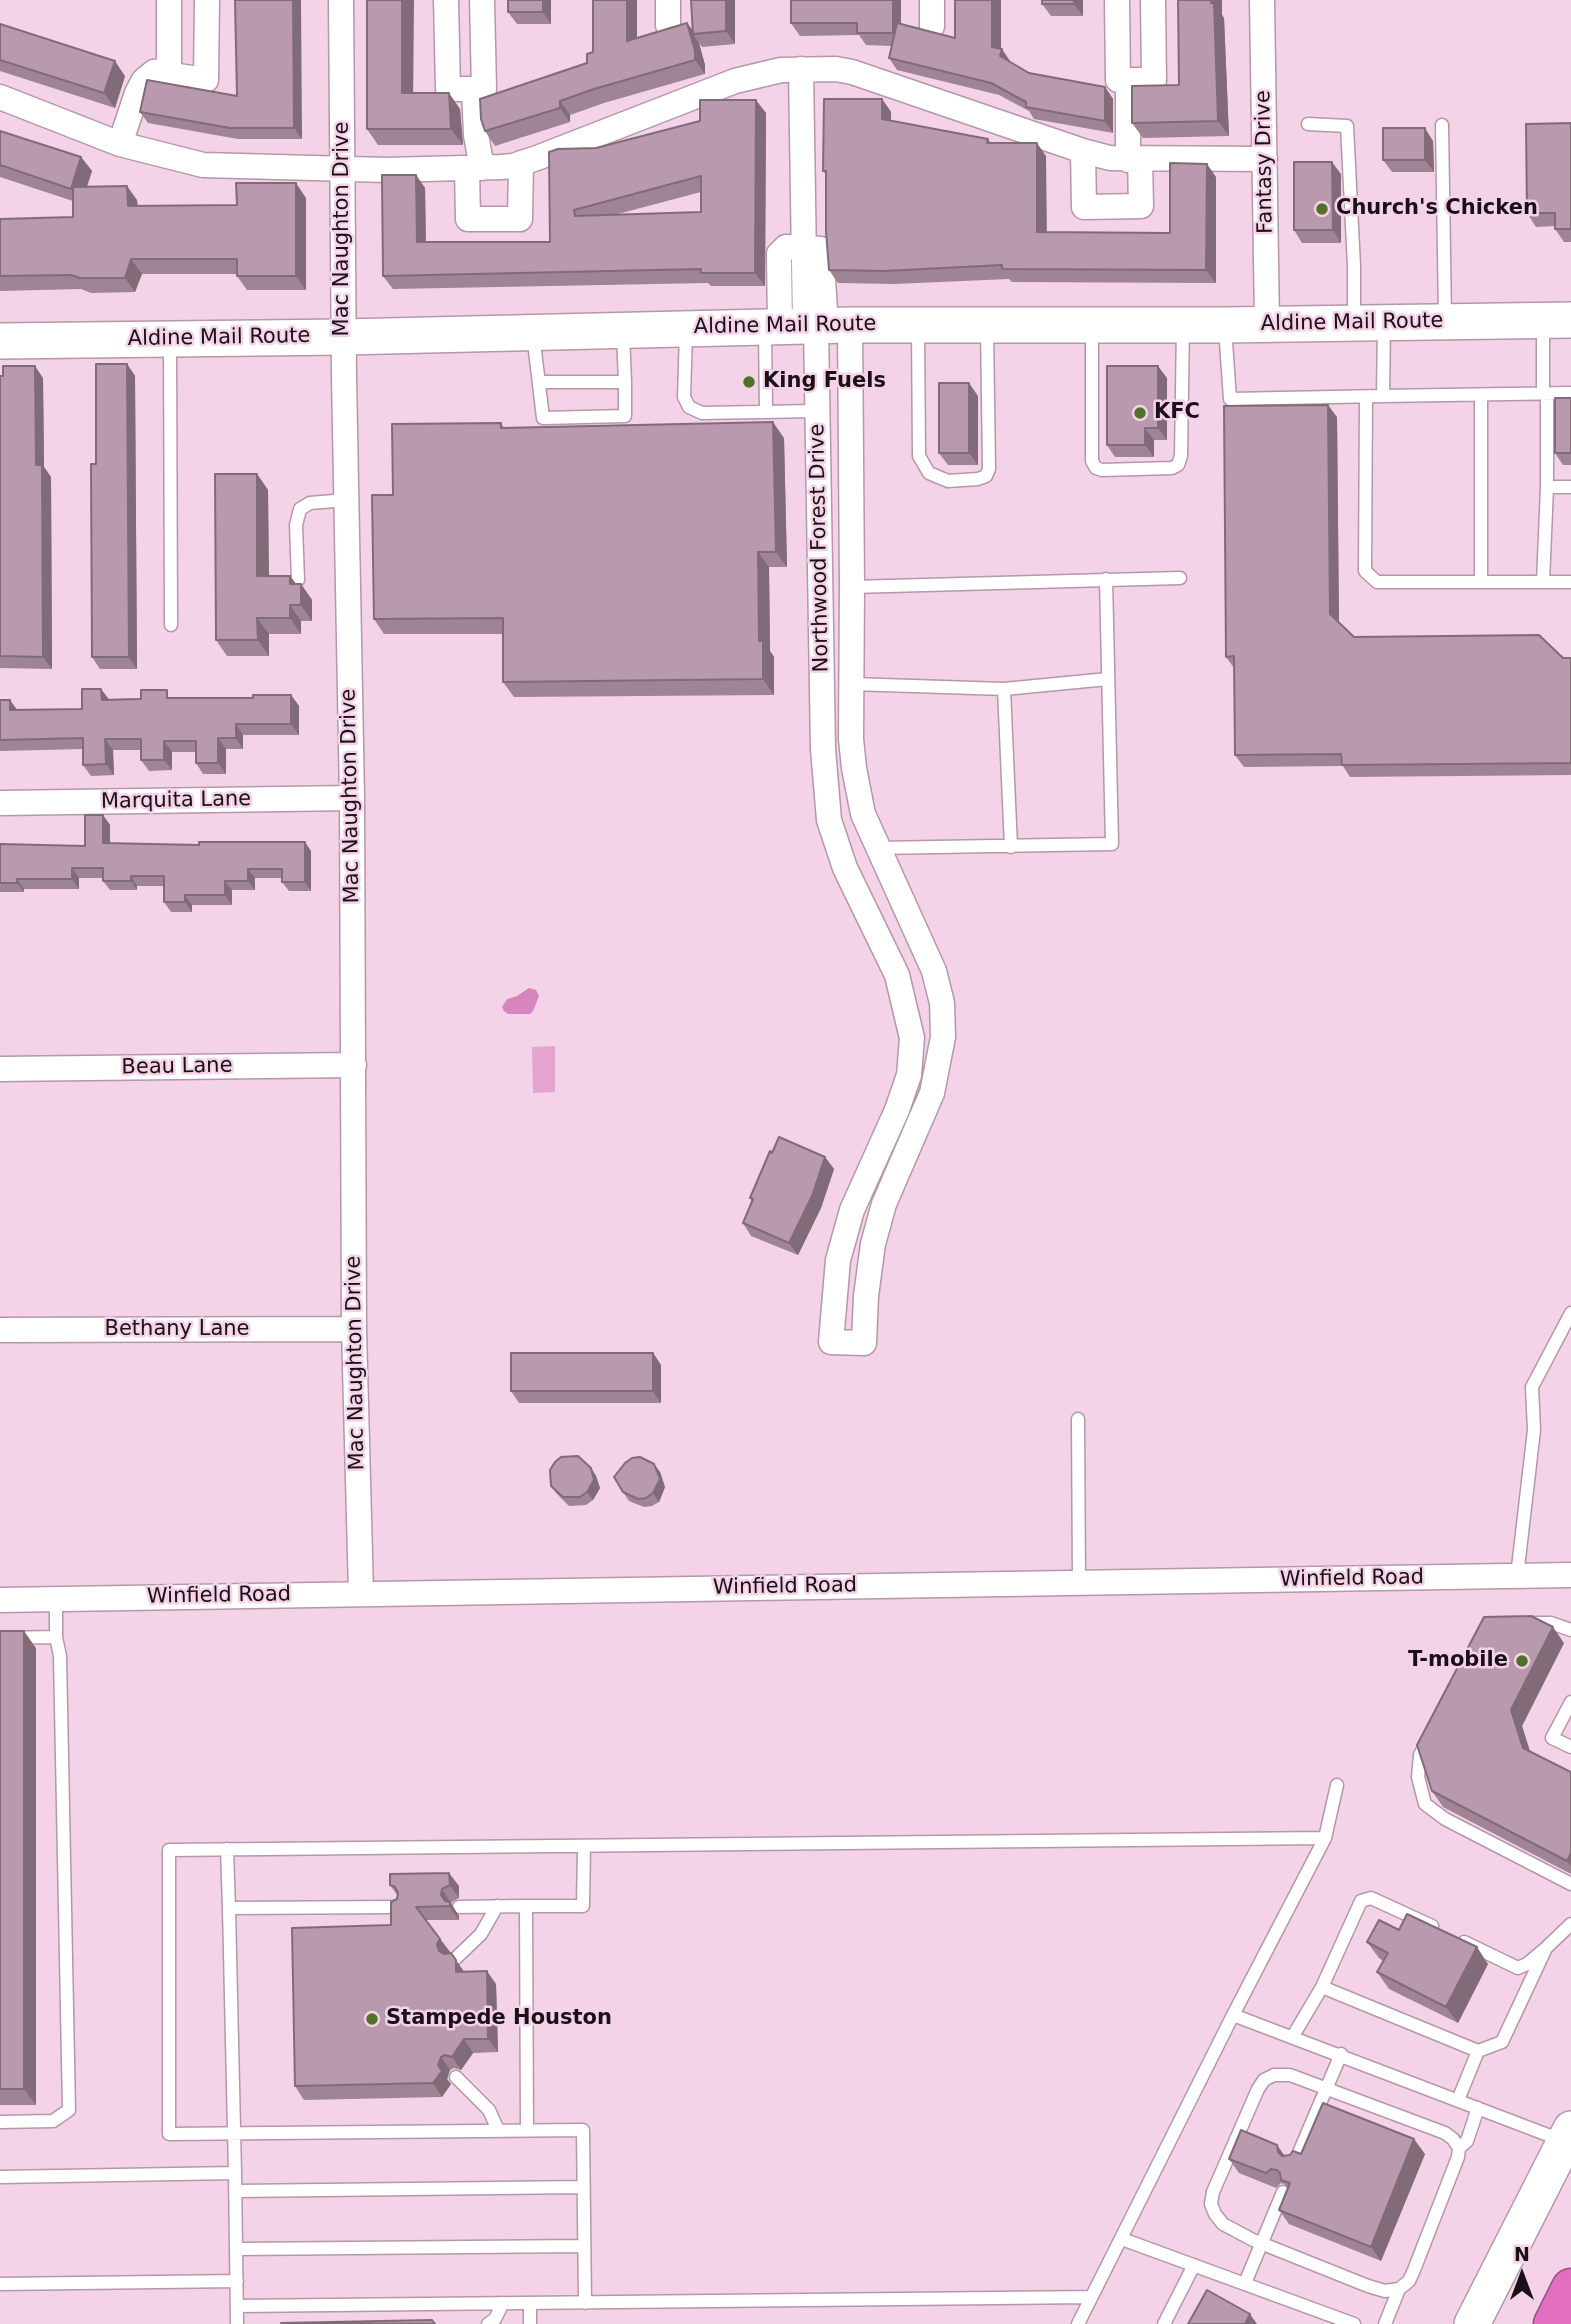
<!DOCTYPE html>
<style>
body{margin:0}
#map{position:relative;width:1571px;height:2324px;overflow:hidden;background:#f4d3e8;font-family:"DejaVu Sans",sans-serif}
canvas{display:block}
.north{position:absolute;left:1487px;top:2240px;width:70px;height:70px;-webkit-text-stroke:5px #f4d3e8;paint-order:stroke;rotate:0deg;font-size:19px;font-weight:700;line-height:28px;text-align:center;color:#1b1018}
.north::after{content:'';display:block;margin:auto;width:24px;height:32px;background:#1b1018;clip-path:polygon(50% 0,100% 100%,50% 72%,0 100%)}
</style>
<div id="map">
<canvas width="1571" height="2324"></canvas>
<div class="north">N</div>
</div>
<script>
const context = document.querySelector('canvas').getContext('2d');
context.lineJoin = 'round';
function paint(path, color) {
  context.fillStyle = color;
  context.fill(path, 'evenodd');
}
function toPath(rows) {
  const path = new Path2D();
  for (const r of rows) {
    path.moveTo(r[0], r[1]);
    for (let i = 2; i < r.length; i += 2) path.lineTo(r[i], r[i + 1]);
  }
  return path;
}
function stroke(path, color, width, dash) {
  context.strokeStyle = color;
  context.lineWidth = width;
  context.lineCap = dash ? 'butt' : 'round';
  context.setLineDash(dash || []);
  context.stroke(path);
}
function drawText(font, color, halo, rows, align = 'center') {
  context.font = font + ' "DejaVu Sans",sans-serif';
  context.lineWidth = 5;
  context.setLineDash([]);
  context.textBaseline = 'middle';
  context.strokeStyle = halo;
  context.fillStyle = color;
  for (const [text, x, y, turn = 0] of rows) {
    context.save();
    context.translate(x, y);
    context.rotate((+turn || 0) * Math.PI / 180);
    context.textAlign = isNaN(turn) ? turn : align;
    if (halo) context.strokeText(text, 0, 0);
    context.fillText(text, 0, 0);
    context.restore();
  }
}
const green = toPath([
 [555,1046,555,1092,533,1093,532,1047]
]);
const water = toPath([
 [529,988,536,990,539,996,533,1011,530,1014,508,1014,504,1011,502,1007,507,999,517,996]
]);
const service = toPath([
 [1308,124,1347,126,1354,266,1354,319],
 [1442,125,1445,318],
 [1543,321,1543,394],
 [918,328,919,456,929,473,948,481,978,479,986,476,989,469,987,327],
 [1092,328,1092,461,1096,468,1102,470,1172,468,1178,465,1181,456,1183,326],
 [1225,328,1230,399,1383,396,1384,324],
 [765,330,766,412],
 [686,332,684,397,689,407,702,413,817,411],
 [533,334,543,418,625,416,625,382,539,382],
 [623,334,625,382],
 [170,342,171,625],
 [1547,394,1547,487,1571,487],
 [1481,395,1481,582],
 [1383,396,1571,393],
 [1366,397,1365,571,1377,582,1571,582],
 [298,580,296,525,300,509,310,503,346,500],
 [1543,582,1547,487],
 [852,587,1180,578],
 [852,684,1004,689,1108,679],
 [1004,689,1011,847],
 [877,848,1112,844,1106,579],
 [1078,1419,1079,1583],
 [1517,1576,1534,1430,1532,1387,1571,1313],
 [56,1599,56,1637],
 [1527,1623,1551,1623,1571,1630],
 [0,1638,56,1637,60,1656,69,2110,53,2121,0,2122],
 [1571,1702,1552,1738,1571,1747],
 [1428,1739,1420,1755,1418,1777,1425,1804,1445,1819,1571,1884],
 [1325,1838,1337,1785],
 [227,1849,229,1908],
 [459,1907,526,1906],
 [1464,1942,1518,1968,1527,1964,1546,1948],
 [455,1959,481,1934,497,1906],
 [1322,1987,1361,1901,1371,1898,1432,1926],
 [1293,2036,1322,1987,1478,2051,1458,2100],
 [1478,2051,1502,2042,1546,1948,1571,1924],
 [1274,2075,1290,2075,1445,2133,1453,2139,1459,2148,1458,2157,1414,2270,1409,2281,1399,2289,1385,2291,1368,2286,1253,2240,1223,2224,1215,2214,1211,2204,1213,2192,1258,2089,1264,2080,1274,2075],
 [456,2077,489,2110,498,2130],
 [527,2131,526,1906,583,1906,584,1846],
 [1459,2148,1467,2141,1478,2108],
 [1295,2162,1341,2054],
 [235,2173,229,1908,399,1907],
 [0,2177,235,2173,237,2324],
 [236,2191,584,2187],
 [1122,2239,1354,2324],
 [237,2249,584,2246],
 [1245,2283,1283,2192],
 [0,2284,237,2281],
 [530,2303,530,2324],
 [585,2303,583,2130,169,2134,169,1850,1325,1838,1233,2015,1561,2140],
 [237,2306,1091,2297],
 [488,2324,495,2319,503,2303],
 [1078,2324,1233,2015],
 [1164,2324,1194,2265],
 [1385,2324,1399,2289]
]);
const minor = toPath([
 [169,0,169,70,178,76,206,80,207,0],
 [341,0,344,376,352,798,354,1329,361,1593],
 [446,0,448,89,484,89,482,0],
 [932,0,932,26],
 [1117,0,1118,80,1154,80,1153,0],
 [1262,0,1267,324],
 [668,25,668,0],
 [801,69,805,326],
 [1128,80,1128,160],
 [474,89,476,135,482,168],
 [0,97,120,144,203,165,387,170,501,167,513,166,537,158,735,81,781,70,836,69,852,72,1083,151,1110,158,1265,159],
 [120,144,137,93,144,80,154,72,169,70],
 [1083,151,1084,207,1141,206,1140,159],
 [467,168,468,219,520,219,521,163],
 [780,326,779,254,786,247,821,249,826,326],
 [816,326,823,749,829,820,845,868,897,975,912,1038,909,1075,897,1110,852,1210,838,1260,831,1342,864,1343,866,1296,873,1244,884,1204,932,1093,943,1037,942,1003,934,971,863,814,854,768,851,739,852,587,850,325],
 [0,803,352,798],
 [0,1069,354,1065],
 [0,1330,354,1329],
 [0,1600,1571,1575]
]);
const secondary = toPath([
 [0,341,344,337,850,325,1225,325,1571,320],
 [1472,2324,1571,2129]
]);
const motorway = toPath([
 [1553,2324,1571,2288]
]);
const wall = toPath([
 [235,0,302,139,238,139,148,123,140,112,237,96],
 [551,0,551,24,517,24,508,12],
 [637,0,637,38,687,23,692,30,735,0,735,44,702,47,699,43,705,65,705,74,604,103,570,115,570,122,495,146,485,131,587,63,593,52],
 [901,0,901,24,955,38,1001,0,1001,49,1010,62,1029,73,1105,87,1113,99,1113,133,1034,119,1029,111,999,95,897,70,889,58,892,46,866,45,859,35,800,36,791,23],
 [1042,0,1083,0,1083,16,1051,16,1042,4],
 [1222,0,1222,15,1224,18,1229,136,1143,138,1132,123,1179,85],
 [0,24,125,76,115,108,0,71],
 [413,93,460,109,463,145,378,145,367,129],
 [882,99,891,112,891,121,988,139,991,143,1046,156,1046,232,1170,233,1216,177,1216,283,1012,282,1009,279,894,284,838,283,829,270,826,175,823,171],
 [766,113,765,286,711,286,708,283,393,289,383,276,416,175,425,188,426,242,550,242,596,148],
 [701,192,701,212,614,215],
 [1571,123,1571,242,1564,242,1555,229,1555,226,1536,227,1527,213],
 [0,131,81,157,92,171,87,187,137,200,138,206,237,205,306,198,306,290,247,290,237,276,237,274,142,274,135,292,91,293,81,289,0,291,0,219,73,217,73,201,0,177],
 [1433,141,1434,172,1392,172,1383,160],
 [1341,174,1341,243,1302,243,1294,230],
 [127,364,135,376,137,669,100,669,92,657,96,464],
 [0,376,43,378,44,467,51,477,52,669,0,668],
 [1167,378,1167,440,1154,440,1154,457,1115,457,1107,445],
 [978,396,978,465,948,465,939,453],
 [1571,398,1571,465,1563,465,1555,453],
 [1337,417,1339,622,1354,637,1563,658,1571,658,1571,775,1350,777,1343,766,1244,767,1235,755,1234,668,1226,657],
 [501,423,504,428,784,438,787,567,769,567,770,651,774,657,774,695,514,697,503,682,503,634,384,634,374,619,393,495],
 [257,474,268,490,269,576,290,576,296,584,301,584,312,600,312,621,301,621,301,634,269,634,269,656,227,656,216,640],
 [101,689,109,699,172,698,253,698,291,695,299,706,299,735,243,735,243,749,226,749,226,774,203,774,196,763,196,752,172,752,172,770,149,771,141,760,141,750,113,750,114,775,91,776,83,765,83,749,0,751,0,700,17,710,82,709],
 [103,815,110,825,110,844,311,851,311,891,289,891,282,882,282,878,255,878,255,890,232,890,232,905,192,905,192,912,171,912,164,902,164,886,137,886,137,890,110,890,103,881,103,878,79,878,79,889,24,889,24,892,0,892,0,844,85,846],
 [772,1153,825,1157,834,1169,821,1208,798,1255,751,1236,743,1223,752,1201,750,1198],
 [653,1353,661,1365,661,1403,519,1403,511,1391],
 [654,1464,660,1472,665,1487,659,1502,652,1506,644,1507,629,1501,623,1492],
 [591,1468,596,1476,600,1488,593,1500,586,1505,569,1506,557,1494,551,1486],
 [0,1631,36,1648,36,2105,0,2105],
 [1564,1643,1522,1726,1530,1752,1571,1772,1571,1874,1443,1807,1432,1791],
 [390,1874,459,1886,459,1898,452,1902,451,1904,459,1916,459,1920,426,1920,450,1952,449,1953,464,1972,496,1984,498,2052,473,2053,461,2070,454,2068,450,2070,447,2079,451,2084,442,2097,304,2100,295,2086,391,1925,398,1896,390,1885],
 [1367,1942,1488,1964,1458,2023,1389,1989,1377,1972,1383,1961,1379,1958],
 [1277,2145,1284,2156,1301,2154,1425,2154,1381,2261,1289,2224,1279,2210,1287,2188,1284,2184,1281,2183,1276,2188,1239,2173,1229,2159]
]);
const shadedWall = toPath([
 [293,0,301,0,302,139,294,128],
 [402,0,414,0,413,109,402,93],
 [543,0,551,0,551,24,543,12],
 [627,0,637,0,637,56,627,41],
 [726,0,735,0,735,44,726,31],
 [893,0,901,0,901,46,893,33],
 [992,0,1001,0,1001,53,1002,49,1010,61,1008,68,992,47],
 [1074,0,1083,0,1083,16,1074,4],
 [1211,0,1222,0,1222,15,1224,18,1229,136,1218,121],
 [687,23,695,33,693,34,699,43,705,65,705,74,695,60],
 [115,61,125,76,115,108,104,93],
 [1105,87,1113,99,1113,133,1105,121],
 [449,93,460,109,463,145,451,129],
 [882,99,891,112,891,132,882,119],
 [756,100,766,113,765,286,755,273],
 [560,101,570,115,570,122,560,108],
 [1425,128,1433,141,1434,172,1425,160],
 [1037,143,1046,156,1047,245,1037,232],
 [81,157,92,171,81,203,71,189],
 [1332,162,1341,174,1341,243,1333,230],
 [1207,164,1216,177,1216,283,1206,270],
 [416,175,425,188,426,256,417,242],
 [296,183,306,198,306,290,296,276],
 [127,186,137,200,138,220,128,206],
 [131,259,142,274,135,292,125,278],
 [127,364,135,376,137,669,129,657],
 [35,366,43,378,44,467,51,477,52,669,43,657,36,465],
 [1158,366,1167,378,1167,440,1158,428],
 [969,383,978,396,978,465,969,453],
 [1328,405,1337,417,1339,626,1330,614],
 [773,422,784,438,787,567,776,552],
 [1145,428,1154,440,1154,457,1145,445],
 [257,474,268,490,269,592,257,576],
 [758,552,769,567,770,651,774,657,774,695,763,679,759,641],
 [290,576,301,591,301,584,312,600,312,621,301,605,290,584],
 [290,605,301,621,301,634,290,618],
 [257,618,269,634,269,656,258,640],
 [101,689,109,700,102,700],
 [291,695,299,706,299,735,291,724],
 [10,700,18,711,10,710],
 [236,724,243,735,243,749,236,738],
 [218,738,226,749,226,774,218,763],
 [105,739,113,750,114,775,106,764],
 [164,741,172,752,172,770,164,760],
 [103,815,110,825,110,853,103,843],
 [305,842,311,851,311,891,305,882],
 [72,868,79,878,79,889,72,879],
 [248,869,255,878,255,890,248,881],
 [131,876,137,886,137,890,131,881],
 [17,879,24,889,24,892,17,883],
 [225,881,232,890,232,905,225,895],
 [185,895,192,905,192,912,185,902],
 [825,1157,834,1169,821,1208,798,1255,789,1243],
 [653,1353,661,1365,661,1403,653,1391],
 [654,1464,660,1472,665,1487,659,1502,653,1493],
 [591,1468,596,1476,600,1488,593,1500,587,1492],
 [1553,1627,1564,1643,1522,1726,1534,1764,1523,1748,1511,1710],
 [24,1631,36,1648,36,2105,24,2089],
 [1571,1853,1571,1867,1567,1861],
 [449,1873,459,1886,459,1898,450,1885],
 [442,1889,459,1916,459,1920,441,1895],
 [440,1939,450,1952,446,1957,439,1951,437,1944],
 [1477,1947,1488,1964,1458,2023,1446,2007],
 [456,1960,465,1973,456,1972],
 [487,1971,496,1984,498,2052,488,2039],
 [464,2039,473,2053,461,2070,452,2057],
 [441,2057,450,2070,447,2079,451,2084,442,2097,433,2083],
 [1414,2139,1425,2154,1381,2261,1371,2247],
 [1277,2145,1287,2159,1278,2152],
 [1250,2314,1257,2324,1245,2324]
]);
const building = toPath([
 [235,0,293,0,294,128,230,128,140,112,147,80,237,96,235,0],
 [367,0,402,0,402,93,449,93,451,129,367,129,367,0],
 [508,0,543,0,543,12,508,12,508,0],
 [593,0,627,0,627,41,687,23,695,51,695,60,594,89,560,101,560,108,485,131,481,119,480,99,587,63,587,54,593,52,593,0],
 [691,0,726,0,726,31,693,34,691,0],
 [791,0,893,0,893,33,857,33,857,23,791,23,791,0],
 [955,0,992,0,992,47,1002,49,1000,56,1029,73,1105,87,1105,121,1026,107,1026,102,991,83,889,58,897,23,955,38,955,0],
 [1042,0,1074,0,1074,4,1042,4,1042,0],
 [1178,0,1211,0,1211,3,1214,3,1218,121,1132,123,1132,86,1179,85,1178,0],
 [0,24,115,61,104,93,0,60,0,24],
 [824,99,882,99,882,119,988,139,987,143,1037,143,1037,232,1170,233,1170,163,1207,164,1206,270,1002,269,1002,265,884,271,829,270,826,231,826,171,823,171,824,99],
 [700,100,756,100,755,273,701,273,701,269,383,276,382,175,416,175,417,242,550,242,549,152,558,149,596,148,700,121,700,100],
 [701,176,701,212,575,216,574,210,701,176],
 [1571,123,1571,229,1555,229,1555,213,1527,213,1526,124,1571,123],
 [1383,128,1425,128,1425,160,1383,160,1383,128],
 [0,131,81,157,71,189,0,165,0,131],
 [1294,162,1332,162,1333,230,1294,230,1294,162],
 [236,183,296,183,296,276,237,276,237,259,131,259,125,278,80,278,71,275,0,276,0,219,73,217,73,187,127,186,128,206,237,205,236,183],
 [96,364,127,364,129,657,92,657,91,464,96,464,96,364],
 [3,366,35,366,36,465,42,465,43,657,0,656,0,376,3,376,3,366],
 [1107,366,1158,366,1158,428,1145,428,1145,445,1107,445,1107,366],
 [939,383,969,383,969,453,939,453,939,383],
 [1555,398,1571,398,1571,453,1555,453,1555,398],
 [1328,405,1330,614,1354,637,1539,635,1563,658,1571,658,1571,763,1342,765,1341,754,1235,755,1234,656,1226,657,1224,406,1328,405],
 [773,422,776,552,758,552,759,641,763,641,763,679,503,682,503,618,374,619,372,495,393,495,392,424,501,423,501,428,773,422],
 [215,474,257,474,257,576,290,576,290,584,301,584,301,605,290,605,290,618,257,618,258,640,216,640,215,474],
 [82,689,101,689,102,700,141,699,141,690,167,690,167,698,253,698,253,695,291,695,291,724,236,724,236,738,218,738,218,763,196,763,196,741,164,741,164,760,141,760,141,739,105,739,106,764,83,765,83,738,0,740,0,700,10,700,10,710,82,709,82,689],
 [85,815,103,815,103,843,199,845,199,842,305,842,305,882,282,882,282,869,248,869,248,881,225,881,225,895,185,895,185,902,164,902,164,876,131,876,131,881,103,881,103,868,72,868,72,879,17,879,17,883,0,883,0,844,85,846,85,815],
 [779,1137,825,1157,812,1196,789,1243,743,1223,753,1199,750,1198,770,1151,772,1153,779,1137],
 [511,1353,653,1353,653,1391,511,1391,511,1353],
 [578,1456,591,1468,594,1480,587,1492,580,1497,563,1497,551,1486,550,1470,555,1462,561,1457,578,1456],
 [640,1457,654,1464,660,1479,653,1493,646,1498,638,1499,623,1492,614,1477,625,1463,632,1458,640,1457],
 [1531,1616,1553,1627,1511,1710,1523,1748,1571,1772,1571,1853,1567,1861,1432,1791,1417,1745,1484,1617,1531,1616],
 [0,1631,24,1631,24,2089,0,2089,0,1631],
 [449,1873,450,1885,442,1889,441,1895,445,1901,450,1902,450,1906,416,1907,440,1939,437,1944,439,1951,444,1954,451,1953,456,1960,456,1972,487,1971,488,2039,464,2039,452,2057,445,2055,441,2057,438,2065,442,2071,433,2083,295,2086,292,1928,391,1925,391,1902,397,1899,398,1893,395,1887,390,1885,390,1874,449,1873],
 [1407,1914,1477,1947,1446,2007,1377,1972,1388,1953,1367,1942,1379,1920,1399,1930,1407,1914],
 [1323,2103,1414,2139,1371,2247,1279,2210,1290,2183,1281,2180,1280,2173,1277,2170,1271,2169,1266,2173,1229,2159,1241,2130,1277,2145,1278,2152,1282,2156,1290,2155,1293,2151,1301,2154,1323,2103],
 [1207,2290,1250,2314,1245,2324,1188,2324,1207,2290],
 [432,2320,435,2324,281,2323,432,2320]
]);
const markers = [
 [1322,209,7,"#527128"],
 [749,382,7,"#527128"],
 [1140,413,7,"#527128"],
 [1522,1661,7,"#527128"],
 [372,2019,7,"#527128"]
];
const streetNames = [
 ["Fantasy Drive",1265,162,-91],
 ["Mac Naughton Drive",343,229,-90],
 ["Aldine Mail Route",1352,323,-1],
 ["Aldine Mail Route",785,326,-1],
 ["Aldine Mail Route",219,338,-1],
 ["Northwood Forest Drive",820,548,-91],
 ["Mac Naughton Drive",351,796,-91],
 ["Marquita Lane",176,801,-1],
 ["Beau Lane",177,1067,-1],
 ["Bethany Lane",177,1330],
 ["Mac Naughton Drive",356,1363,-91],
 ["Winfield Road",1352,1579,-1],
 ["Winfield Road",785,1587,-1],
 ["Winfield Road",219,1596,-1]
];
const poiNames = [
 ["Church's Chicken",1336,209],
 ["King Fuels",763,382],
 ["KFC",1154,413],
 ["T-mobile",1508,1661,"right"],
 ["Stampede Houston",386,2019]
];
paint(green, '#e3a5cf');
paint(water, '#d685bd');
stroke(service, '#b596aa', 15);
stroke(minor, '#b596aa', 27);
stroke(secondary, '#b596aa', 38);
stroke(motorway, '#9c4d86', 41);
stroke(service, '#fff', 12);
stroke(minor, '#fff', 24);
stroke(secondary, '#fff', 35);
stroke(motorway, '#e16ec1', 38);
paint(wall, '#9e8495');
paint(shadedWall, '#816b79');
paint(building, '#b899ad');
stroke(building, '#816b79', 2);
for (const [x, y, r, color] of markers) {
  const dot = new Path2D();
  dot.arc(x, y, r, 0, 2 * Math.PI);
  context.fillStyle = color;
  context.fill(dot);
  stroke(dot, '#f4d3e8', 2.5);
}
drawText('21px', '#1b1018', '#f4d3e8', streetNames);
drawText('bold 21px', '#1b1018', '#f4d3e8', poiNames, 'left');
</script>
